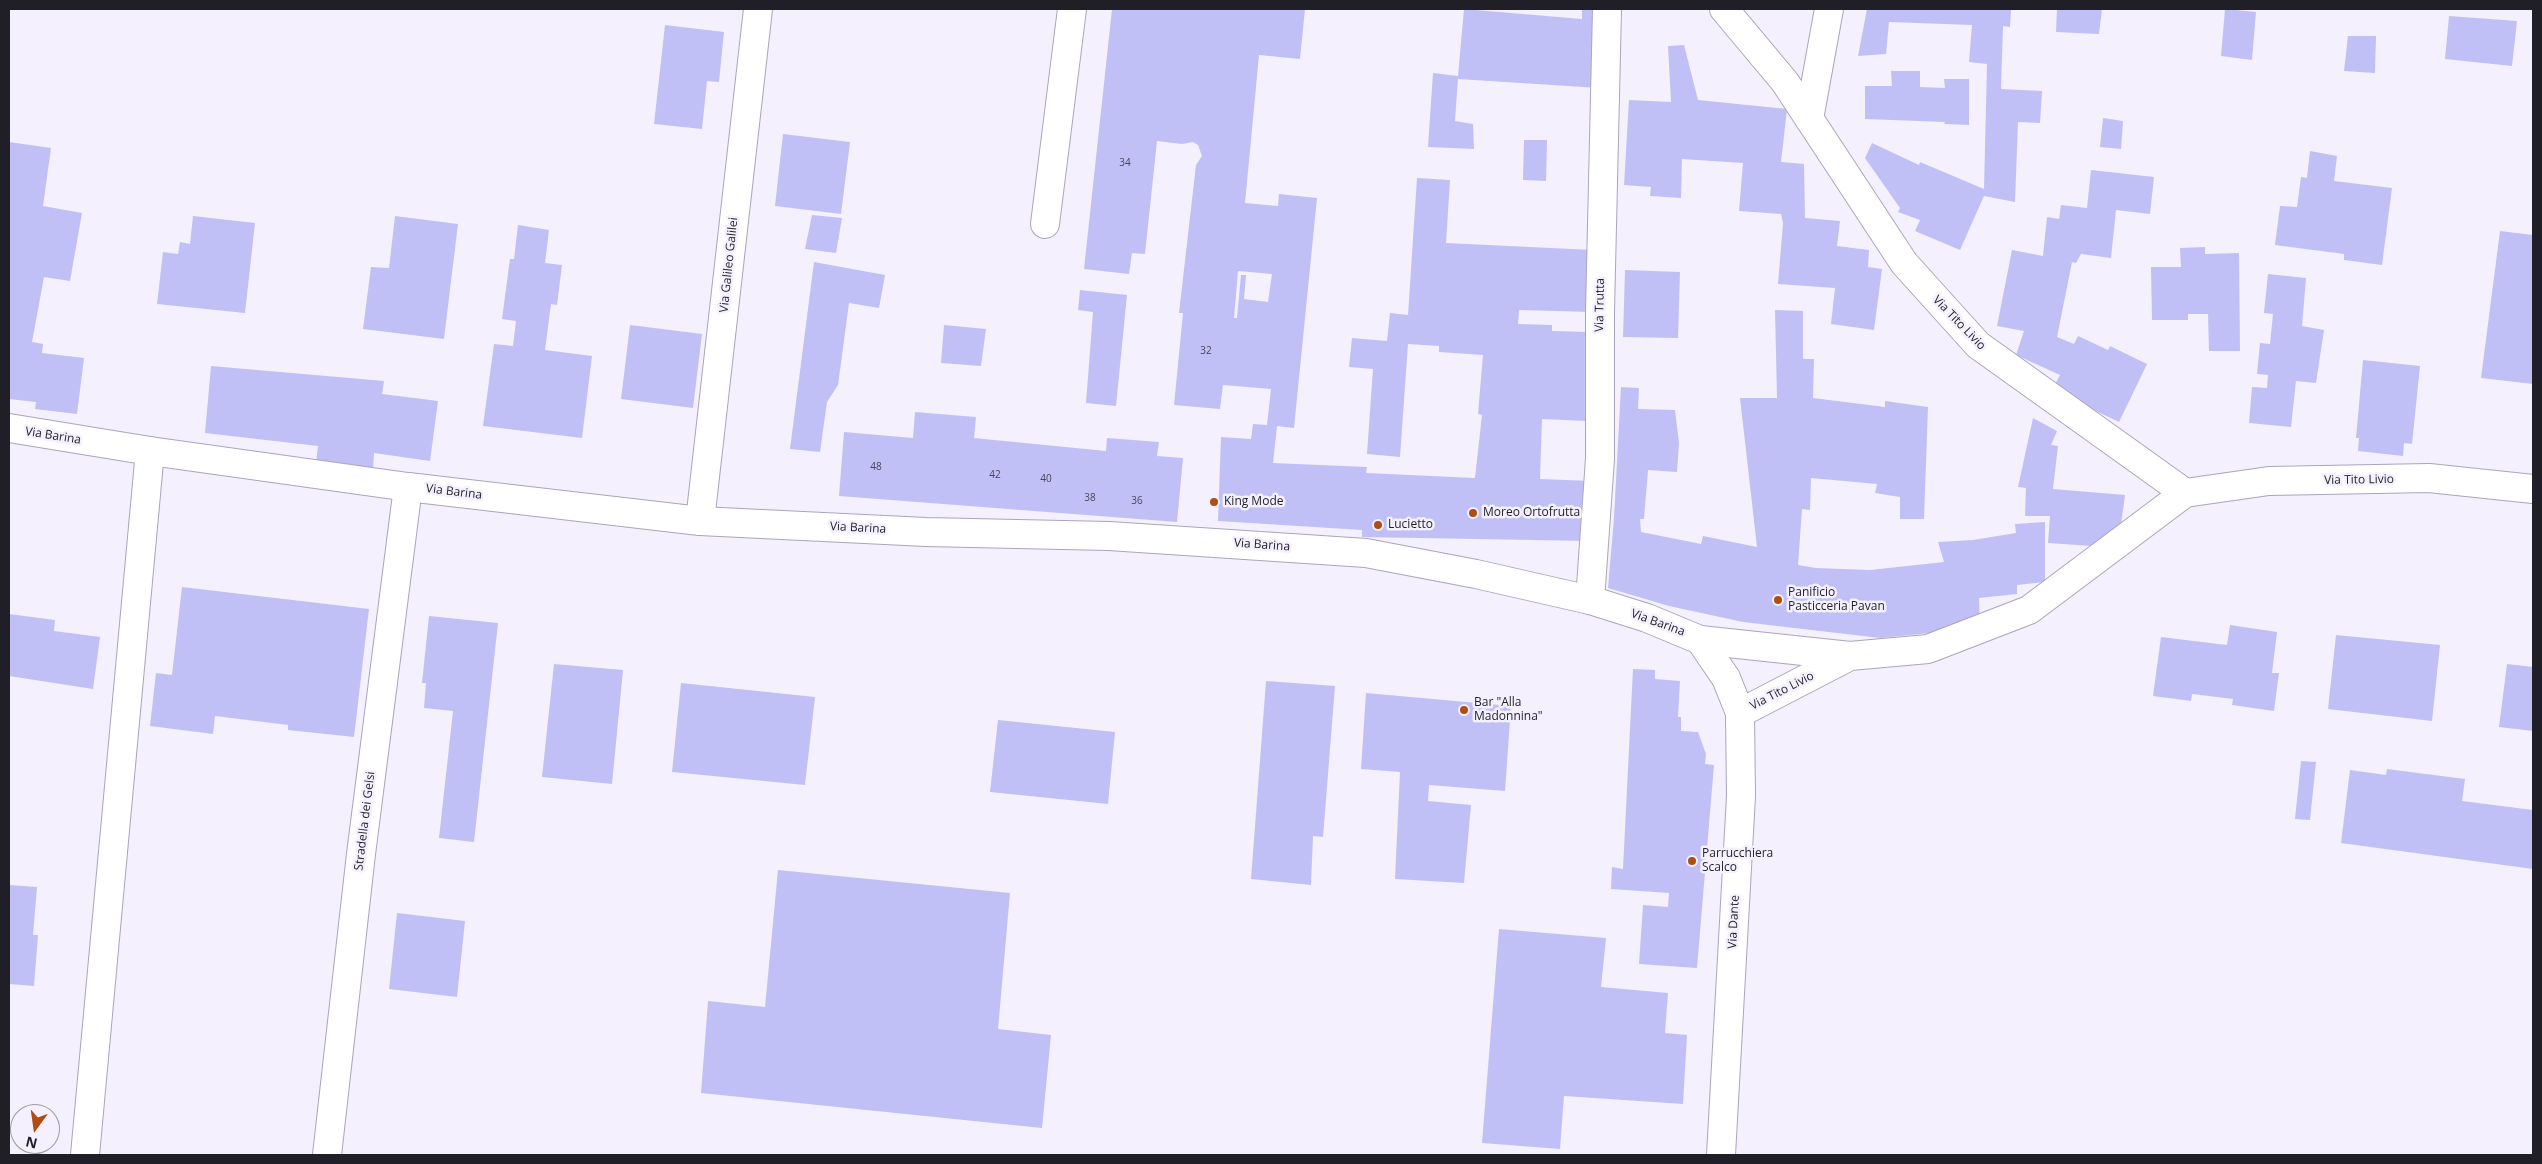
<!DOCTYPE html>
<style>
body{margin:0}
#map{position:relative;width:2542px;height:1164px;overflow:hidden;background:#f4f0fd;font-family:"Open Sans",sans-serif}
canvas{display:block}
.frame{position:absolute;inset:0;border:10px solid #201e26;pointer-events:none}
.north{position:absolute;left:10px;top:1104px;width:50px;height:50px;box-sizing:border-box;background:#f4f0fd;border:1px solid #9f9ca7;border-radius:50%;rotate:194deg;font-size:14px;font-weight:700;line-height:20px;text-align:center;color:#201e26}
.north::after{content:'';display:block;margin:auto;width:18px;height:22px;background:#b04d13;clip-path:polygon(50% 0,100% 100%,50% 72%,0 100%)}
</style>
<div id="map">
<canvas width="2542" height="1164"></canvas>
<div class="frame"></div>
<div class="north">N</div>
</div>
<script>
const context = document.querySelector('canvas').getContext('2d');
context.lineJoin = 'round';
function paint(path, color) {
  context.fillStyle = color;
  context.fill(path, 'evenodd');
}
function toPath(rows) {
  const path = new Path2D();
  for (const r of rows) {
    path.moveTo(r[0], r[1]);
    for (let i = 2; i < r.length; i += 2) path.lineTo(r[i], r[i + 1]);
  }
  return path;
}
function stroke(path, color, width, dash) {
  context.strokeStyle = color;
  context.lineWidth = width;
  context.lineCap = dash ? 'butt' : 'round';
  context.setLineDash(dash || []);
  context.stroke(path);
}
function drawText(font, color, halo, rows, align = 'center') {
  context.font = font + ' "Open Sans",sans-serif';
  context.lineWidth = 5;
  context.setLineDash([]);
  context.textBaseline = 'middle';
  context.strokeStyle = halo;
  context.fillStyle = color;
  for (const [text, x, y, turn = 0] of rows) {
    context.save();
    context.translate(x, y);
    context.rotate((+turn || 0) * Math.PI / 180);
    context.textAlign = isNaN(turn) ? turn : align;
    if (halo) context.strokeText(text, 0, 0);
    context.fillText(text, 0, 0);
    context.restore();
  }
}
const building = toPath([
 [1112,9,1305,9,1300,59,1259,55,1245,203,1278,206,1279,194,1317,198,1294,428,1277,426,1273,463,1367,467,1366,473,1475,478,1482,415,1478,414,1483,355,1439,352,1439,346,1408,344,1400,457,1367,454,1373,369,1349,367,1352,338,1387,341,1390,313,1408,315,1417,178,1450,180,1446,243,1593,250,1592,312,1519,310,1518,324,1552,325,1552,331,1589,332,1586,421,1542,419,1540,479,1592,481,1589,541,1362,537,1362,530,1218,521,1221,437,1251,439,1253,424,1267,425,1271,389,1223,385,1220,409,1174,405,1183,313,1179,313,1196,165,1202,156,1198,145,1193,142,1182,144,1157,141,1145,254,1132,253,1129,274,1084,269],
 [1238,271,1272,274,1268,302,1244,299,1246,275,1241,275,1237,318,1234,318],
 [1464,9,1582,19,1582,9,1604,9,1599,88,1458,79,1455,121,1473,124,1474,149,1428,147,1433,73,1458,76],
 [1867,9,2011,9,2010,27,2003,26,2001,89,2042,91,2040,123,2018,122,2015,202,1984,196,1960,250,1915,231,1920,220,1898,212,1900,208,1865,158,1872,143,1919,165,1920,162,1984,189,1987,64,1969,62,1972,25,1889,22,1886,54,1858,56],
 [2057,9,2102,9,2099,34,2056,32],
 [2225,9,2256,12,2252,60,2221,56],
 [2449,16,2517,21,2512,66,2445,59],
 [665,25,724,32,719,82,707,81,702,129,654,124],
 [2348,36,2376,36,2375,73,2344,71],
 [1684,45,1698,100,1787,109,1781,162,1804,164,1805,218,1840,221,1837,246,1869,250,1868,267,1882,269,1874,330,1831,324,1835,288,1778,284,1783,223,1781,214,1739,211,1743,163,1682,159,1681,198,1650,196,1651,187,1624,185,1629,100,1671,102,1668,46],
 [1891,71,1920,71,1920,87,1945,88,1944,79,1969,79,1969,125,1944,124,1945,122,1865,119,1865,86,1892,86],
 [2103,118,2123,121,2121,149,2100,147],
 [783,134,850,142,841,214,775,206],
 [1524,140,1547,140,1546,181,1523,180],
 [9,142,51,148,43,206,82,213,70,281,44,277,32,342,43,344,42,353,84,358,77,414,35,409,36,402,9,399],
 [2310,151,2337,156,2334,181,2392,188,2382,265,2344,260,2344,254,2275,245,2280,206,2297,207,2301,177,2307,178],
 [2091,170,2154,177,2150,214,2116,210,2111,258,2081,254,2076,263,2072,262,2057,337,2074,344,2078,336,2108,350,2110,346,2147,364,2119,422,2052,390,2060,375,2016,355,2024,331,1997,326,2012,250,2043,256,2047,217,2059,219,2061,205,2087,208],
 [812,215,842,218,836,253,805,249],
 [193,216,255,223,245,313,157,304,163,252,178,254,180,242,190,244],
 [395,216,458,224,444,339,363,329,371,267,389,268],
 [518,225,549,230,545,263,562,265,557,305,551,304,545,350,592,356,582,438,483,426,494,344,513,346,516,321,502,319,510,259,514,259],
 [2500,231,2533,235,2533,384,2481,378],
 [2205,247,2205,254,2239,253,2240,351,2209,351,2208,314,2188,314,2188,320,2152,320,2151,267,2181,267,2180,248],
 [814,262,885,275,879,308,849,303,838,385,827,402,820,452,790,449],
 [1625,270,1680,272,1678,338,1623,337],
 [2268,274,2306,278,2302,326,2324,330,2316,383,2296,381,2291,427,2249,423,2252,387,2267,388,2268,375,2257,374,2260,343,2270,344,2273,314,2264,313],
 [1080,290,1127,295,1116,406,1086,403,1093,312,1078,310],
 [1775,310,1803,311,1803,359,1814,359,1813,398,1885,407,1885,401,1928,407,1924,519,1900,519,1900,497,1875,493,1877,484,1811,478,1810,510,1802,509,1798,565,1816,568,1870,570,1944,562,1938,542,1973,540,2016,533,2015,524,2045,522,2045,582,2017,585,2017,594,1979,598,1980,628,1880,638,1743,622,1669,606,1608,588,1614,518,1621,387,1639,388,1638,409,1675,410,1679,443,1677,472,1648,470,1644,519,1640,519,1641,532,1701,544,1703,536,1757,547,1740,398,1777,398],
 [630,325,702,334,693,408,621,399],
 [944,325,986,329,981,366,941,363],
 [2363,360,2420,366,2412,444,2404,443,2403,456,2358,451,2359,438,2356,438],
 [211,366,384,381,382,394,438,401,430,461,374,453,373,470,316,463,318,446,205,433],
 [915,412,976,417,974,438,1106,451,1107,438,1159,442,1157,456,1183,458,1177,522,839,496,844,432,913,438],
 [2033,418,2057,431,2051,445,2058,446,2053,489,2125,495,2121,524,2092,546,2048,543,2050,516,2025,516,2026,488,2018,487],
 [182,587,369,609,354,737,288,730,288,725,215,716,213,734,150,726,156,673,172,675],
 [9,614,55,620,54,631,100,637,93,689,9,676],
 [429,616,498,623,474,842,439,838,453,711,424,708,426,683,422,683],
 [2230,625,2277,632,2272,673,2279,673,2274,711,2232,705,2233,699,2192,694,2191,701,2153,696,2161,637,2227,645],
 [2336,635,2440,645,2432,721,2328,709],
 [554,664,623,670,612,784,542,777],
 [2507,664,2533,667,2533,731,2499,727],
 [1633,669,1655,670,1655,679,1680,681,1678,717,1681,717,1681,731,1698,732,1706,754,1705,764,1714,765,1697,968,1639,964,1643,905,1668,907,1669,893,1611,889,1612,867,1623,869],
 [1266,681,1335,686,1323,837,1313,836,1311,885,1251,879],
 [681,683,815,697,805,785,672,772],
 [1366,693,1511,706,1505,791,1429,785,1428,801,1471,805,1464,883,1395,879,1400,772,1361,769],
 [998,720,1115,732,1108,804,990,792],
 [2301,761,2316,762,2310,820,2295,819],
 [2387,769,2465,779,2462,801,2533,810,2533,869,2341,843,2350,770,2386,775],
 [778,870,1010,893,998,1029,1051,1035,1042,1128,701,1093,708,1001,765,1007],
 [9,885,37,887,33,935,38,935,34,986,9,984],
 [397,913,465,921,457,997,389,989],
 [1499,929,1606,938,1601,987,1668,993,1665,1033,1687,1035,1683,1104,1564,1096,1560,1149,1482,1143]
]);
const minor = toPath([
 [1724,9,1785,82,1904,263,1978,345,2185,493],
 [1809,119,1829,9],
 [1045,224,1072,9],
 [700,521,758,9],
 [1590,600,1600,459,1600,312,1607,9],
 [1700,640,1850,656],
 [1740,713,1850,656,1928,649,2029,610,2185,493,2269,481,2429,478,2533,489],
 [85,1155,150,451],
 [327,1155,361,854,408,487]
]);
const major = toPath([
 [9,428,150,451,408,487,700,521,926,532,1109,536,1366,553,1476,574,1590,600,1647,618,1700,640,1726,678,1740,713,1741,796,1721,1155]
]);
const markers = [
 [1214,502,5,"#b04d13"],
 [1473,513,5,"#b04d13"],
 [1378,525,5,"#b04d13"],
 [1778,600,5,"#b04d13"],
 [1464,710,5,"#b04d13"],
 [1692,861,5,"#b04d13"]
];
const numberNames = [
 ["34",1125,163],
 ["32",1206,351],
 ["48",876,467],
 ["42",995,475],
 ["40",1046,479],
 ["38",1090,498],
 ["36",1137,501]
];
const streetNames = [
 ["Via Galileo Galilei",729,265,-84],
 ["Via Trutta",1600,305,-89],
 ["Via Tito Livio",1959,323,46],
 ["Via Barina",53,436,9],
 ["Via Tito Livio",2359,480,-1],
 ["Via Barina",454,492,7],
 ["Via Barina",858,528,3],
 ["Via Barina",1262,545,4],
 ["Via Barina",1658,623,20],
 ["Via Tito Livio",1782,691,-27],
 ["Stradella dei Gelsi",365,821,-83],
 ["Via Dante",1734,922,-87]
];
const poiNames = [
 ["King Mode",1224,502],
 ["Moreo Ortofrutta",1483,513],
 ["Lucietto",1388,525],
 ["Panificio",1788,593],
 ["Pasticceria Pavan",1788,607],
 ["Bar \"Alla",1474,703],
 ["Madonnina\"",1474,717],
 ["Parrucchiera",1702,854],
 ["Scalco",1702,868]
];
paint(building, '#c0c0f6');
stroke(minor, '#aba5ba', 30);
stroke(major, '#aba5ba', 30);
stroke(minor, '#fff', 28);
stroke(major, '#fff', 28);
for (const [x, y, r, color] of markers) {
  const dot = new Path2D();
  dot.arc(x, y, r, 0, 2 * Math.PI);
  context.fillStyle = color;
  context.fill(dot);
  stroke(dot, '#f4f0fd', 2);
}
drawText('10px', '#48465a', null, numberNames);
drawText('12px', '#201e26', '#f4f0fd', streetNames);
drawText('12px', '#201e26', '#f4f0fd', poiNames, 'left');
</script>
